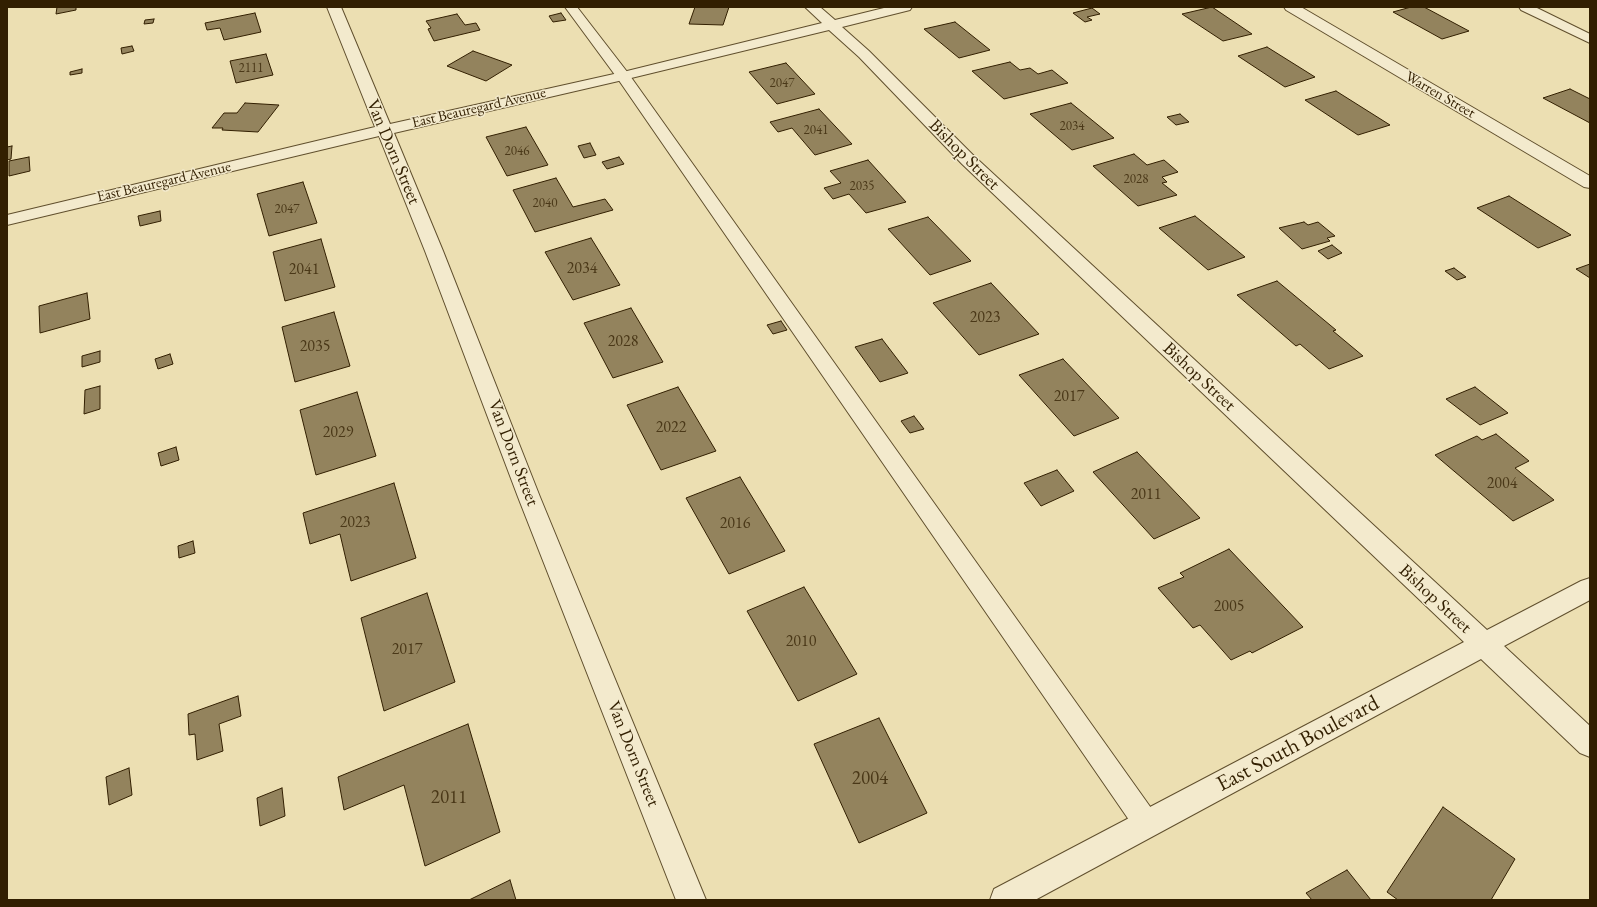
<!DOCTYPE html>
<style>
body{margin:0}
#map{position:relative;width:1597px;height:907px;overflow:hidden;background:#ecdfb2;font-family:"EB Garamond",serif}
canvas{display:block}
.frame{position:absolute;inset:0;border:8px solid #321f01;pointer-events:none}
</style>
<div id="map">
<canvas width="1597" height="907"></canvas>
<div class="frame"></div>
</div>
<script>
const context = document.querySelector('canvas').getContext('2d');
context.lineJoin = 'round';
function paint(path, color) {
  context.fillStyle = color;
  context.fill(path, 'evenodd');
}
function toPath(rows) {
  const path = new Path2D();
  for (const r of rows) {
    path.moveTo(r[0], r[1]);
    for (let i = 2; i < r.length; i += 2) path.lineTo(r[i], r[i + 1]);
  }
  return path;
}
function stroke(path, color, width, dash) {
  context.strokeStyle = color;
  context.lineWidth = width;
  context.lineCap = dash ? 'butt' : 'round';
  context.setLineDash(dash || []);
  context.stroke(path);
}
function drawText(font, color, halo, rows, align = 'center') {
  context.font = font + ' "EB Garamond",serif';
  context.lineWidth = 3;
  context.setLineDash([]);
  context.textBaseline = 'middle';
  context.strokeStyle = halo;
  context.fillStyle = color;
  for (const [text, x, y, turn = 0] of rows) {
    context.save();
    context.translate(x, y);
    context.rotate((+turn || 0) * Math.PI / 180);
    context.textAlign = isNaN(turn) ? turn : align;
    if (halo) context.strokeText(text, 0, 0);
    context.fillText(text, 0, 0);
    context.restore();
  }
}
const building = toPath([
 [57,7,76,7,76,10,56,14,57,7],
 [695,7,729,7,723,25,689,24,695,7],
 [1212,7,1252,34,1223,41,1182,14,1212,7],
 [1411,7,1424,7,1469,31,1442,39,1393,12,1411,7],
 [1092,8,1100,14,1087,17,1092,20,1085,22,1073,13,1092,8],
 [255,13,261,32,224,40,220,28,207,30,205,23,255,13],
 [561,13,566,20,553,22,549,16,561,13],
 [457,14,465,25,476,23,480,30,434,41,428,29,431,28,426,21,457,14],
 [154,19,153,23,144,24,145,20,154,19],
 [955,22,990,50,959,58,924,29,955,22],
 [132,46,134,51,122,54,121,48,132,46],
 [1267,47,1315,77,1285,87,1238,56,1267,47],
 [473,51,512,65,486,81,447,66,473,51],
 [266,54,273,75,236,83,230,61,266,54],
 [1010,62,1020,70,1030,68,1038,74,1052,70,1068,83,1004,99,972,71,1010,62],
 [786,63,815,94,777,104,749,72,786,63],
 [82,69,82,73,70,75,70,72,82,69],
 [1570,89,1590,99,1590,123,1543,98,1570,89],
 [1336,91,1390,125,1358,135,1305,100,1336,91],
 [245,103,279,105,258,132,222,130,223,128,212,128,224,113,237,113,245,103],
 [1071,103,1114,138,1072,150,1030,114,1071,103],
 [819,109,852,144,815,155,792,128,778,132,770,122,819,109],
 [1180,114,1189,122,1176,125,1167,117,1180,114],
 [526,127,548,165,507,176,486,137,526,127],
 [590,143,596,155,584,158,578,146,590,143],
 [12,146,11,159,7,160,7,147,12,146],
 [1134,154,1147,165,1164,160,1178,172,1162,177,1167,182,1162,183,1177,195,1138,206,1093,166,1134,154],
 [29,157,30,171,9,176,9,161,29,157],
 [619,157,624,164,607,169,602,162,619,157],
 [868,160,906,202,866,213,849,194,833,199,824,188,841,183,830,171,868,160],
 [556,178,573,207,605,199,613,210,535,232,513,190,556,178],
 [303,182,317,223,269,236,257,194,303,182],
 [1509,196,1571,235,1538,248,1477,208,1509,196],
 [160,211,161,221,140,226,138,216,160,211],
 [1195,216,1245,257,1208,270,1159,228,1195,216],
 [928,217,971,261,930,275,888,229,928,217],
 [1304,222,1308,225,1318,222,1335,236,1327,238,1330,241,1302,249,1279,228,1304,222],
 [591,238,620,285,573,300,545,252,591,238],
 [321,239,335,287,285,301,273,252,321,239],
 [1332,245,1342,253,1328,259,1318,251,1332,245],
 [1590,264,1590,278,1576,269,1590,264],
 [1454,268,1466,277,1457,280,1445,271,1454,268],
 [1277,281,1336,330,1333,331,1363,356,1329,369,1300,344,1296,346,1237,295,1277,281],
 [991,283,1039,334,979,355,933,303,991,283],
 [87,293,90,319,40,333,39,306,87,293],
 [631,308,663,362,613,378,584,323,631,308],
 [334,312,350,366,295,382,282,327,334,312],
 [781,321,787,330,773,334,767,325,781,321],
 [882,339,908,373,880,382,855,347,882,339],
 [100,351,100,362,82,367,82,356,100,351],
 [170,354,173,364,158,369,155,359,170,354],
 [1063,359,1119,418,1074,436,1019,375,1063,359],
 [100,386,100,409,84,414,85,390,100,386],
 [678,387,716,451,661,470,627,405,678,387],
 [1475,387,1508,413,1480,425,1446,399,1475,387],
 [357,392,376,456,316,475,300,410,357,392],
 [914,416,924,429,910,433,901,421,914,416],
 [1496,434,1529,461,1515,468,1554,500,1513,521,1435,455,1477,436,1482,440,1496,434],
 [176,447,179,460,161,466,158,453,176,447],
 [1137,452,1200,518,1154,539,1093,472,1137,452],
 [1057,470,1074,491,1041,506,1024,483,1057,470],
 [740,477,785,551,729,574,686,498,740,477],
 [394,483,416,558,351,581,340,534,310,544,303,513,394,483],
 [193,541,195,553,179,558,178,546,193,541],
 [1229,549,1303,627,1252,653,1250,651,1231,660,1200,625,1193,628,1158,588,1184,577,1180,573,1229,549],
 [804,587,857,674,798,701,747,611,804,587],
 [427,593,455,682,384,711,361,618,427,593],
 [238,696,241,716,219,724,223,751,197,760,195,734,189,735,188,714,238,696],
 [879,718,927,813,859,843,814,744,879,718],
 [468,724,500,832,425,866,404,785,344,810,338,777,468,724],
 [129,768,132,795,109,805,106,777,129,768],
 [282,788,285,816,260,826,257,798,282,788],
 [1443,807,1515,859,1491,900,1398,900,1387,892,1443,807],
 [1347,870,1371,900,1312,900,1306,893,1347,870],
 [510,880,516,900,469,900,510,880]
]);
const lane = toPath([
 [565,7,577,7,628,73,1156,815,1160,824,1156,833,1147,837,1138,833,618,79,565,7],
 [1519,7,1535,7,1590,34,1590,43,1521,10,1519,7]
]);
const street = toPath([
 [327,7,341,7,390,124,623,72,822,23,805,7,820,7,835,20,888,7,912,7,910,10,842,27,869,51,974,156,1487,630,1581,581,1590,578,1590,600,1504,646,1590,726,1590,757,1580,753,1481,659,1035,900,990,900,994,889,1464,642,962,164,859,57,829,30,623,80,394,133,443,251,540,497,706,900,676,900,518,497,425,251,379,136,7,225,7,215,375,127,327,7],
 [1284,7,1301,7,1590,176,1590,188,1584,187,1286,10,1284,7]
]);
const farNumbernames = [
 ["2111",251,68],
 ["2047",782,83],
 ["2034",1072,126],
 ["2041",816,130],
 ["2046",517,151],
 ["2028",1136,179],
 ["2035",862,186],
 ["2040",545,203],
 ["2047",287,209]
];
const farStreetnames = [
 ["Warren Street",1440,95,30],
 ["East Beauregard Avenue",479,108,-13],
 ["East Beauregard Avenue",164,182,-13]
];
const numberNames = [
 ["2034",582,269],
 ["2041",304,270],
 ["2023",985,318],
 ["2028",623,342],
 ["2035",315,347],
 ["2017",1069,397],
 ["2022",671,428],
 ["2029",338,433],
 ["2004",1502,484],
 ["2011",1146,495],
 ["2023",355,523],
 ["2016",735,524],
 ["2005",1229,607],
 ["2010",801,642],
 ["2017",407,650]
];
const streetNames = [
 ["Van Dorn Street",393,152,67],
 ["Bishop Street",964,155,45],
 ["Bishop Street",1199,377,43],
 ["Van Dorn Street",513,453,69],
 ["Bishop Street",1435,599,43],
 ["Van Dorn Street",633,754,68]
];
const nearNumbernames = [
 ["2004",870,779],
 ["2011",449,798]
];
const nearStreetnames = [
 ["East South Boulevard",1298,744,-28]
];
paint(building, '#93835d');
stroke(building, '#321f01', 1);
stroke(lane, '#604f2d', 2);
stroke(street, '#604f2d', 2);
paint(lane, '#f3eacd');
paint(street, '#f3eacd');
drawText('13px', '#4a3818', null, farNumbernames);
drawText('15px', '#321f01', '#f3eacd', farStreetnames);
drawText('16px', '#4a3818', null, numberNames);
drawText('18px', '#321f01', '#f3eacd', streetNames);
drawText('19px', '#4a3818', null, nearNumbernames);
drawText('22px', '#321f01', '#f3eacd', nearStreetnames);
</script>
